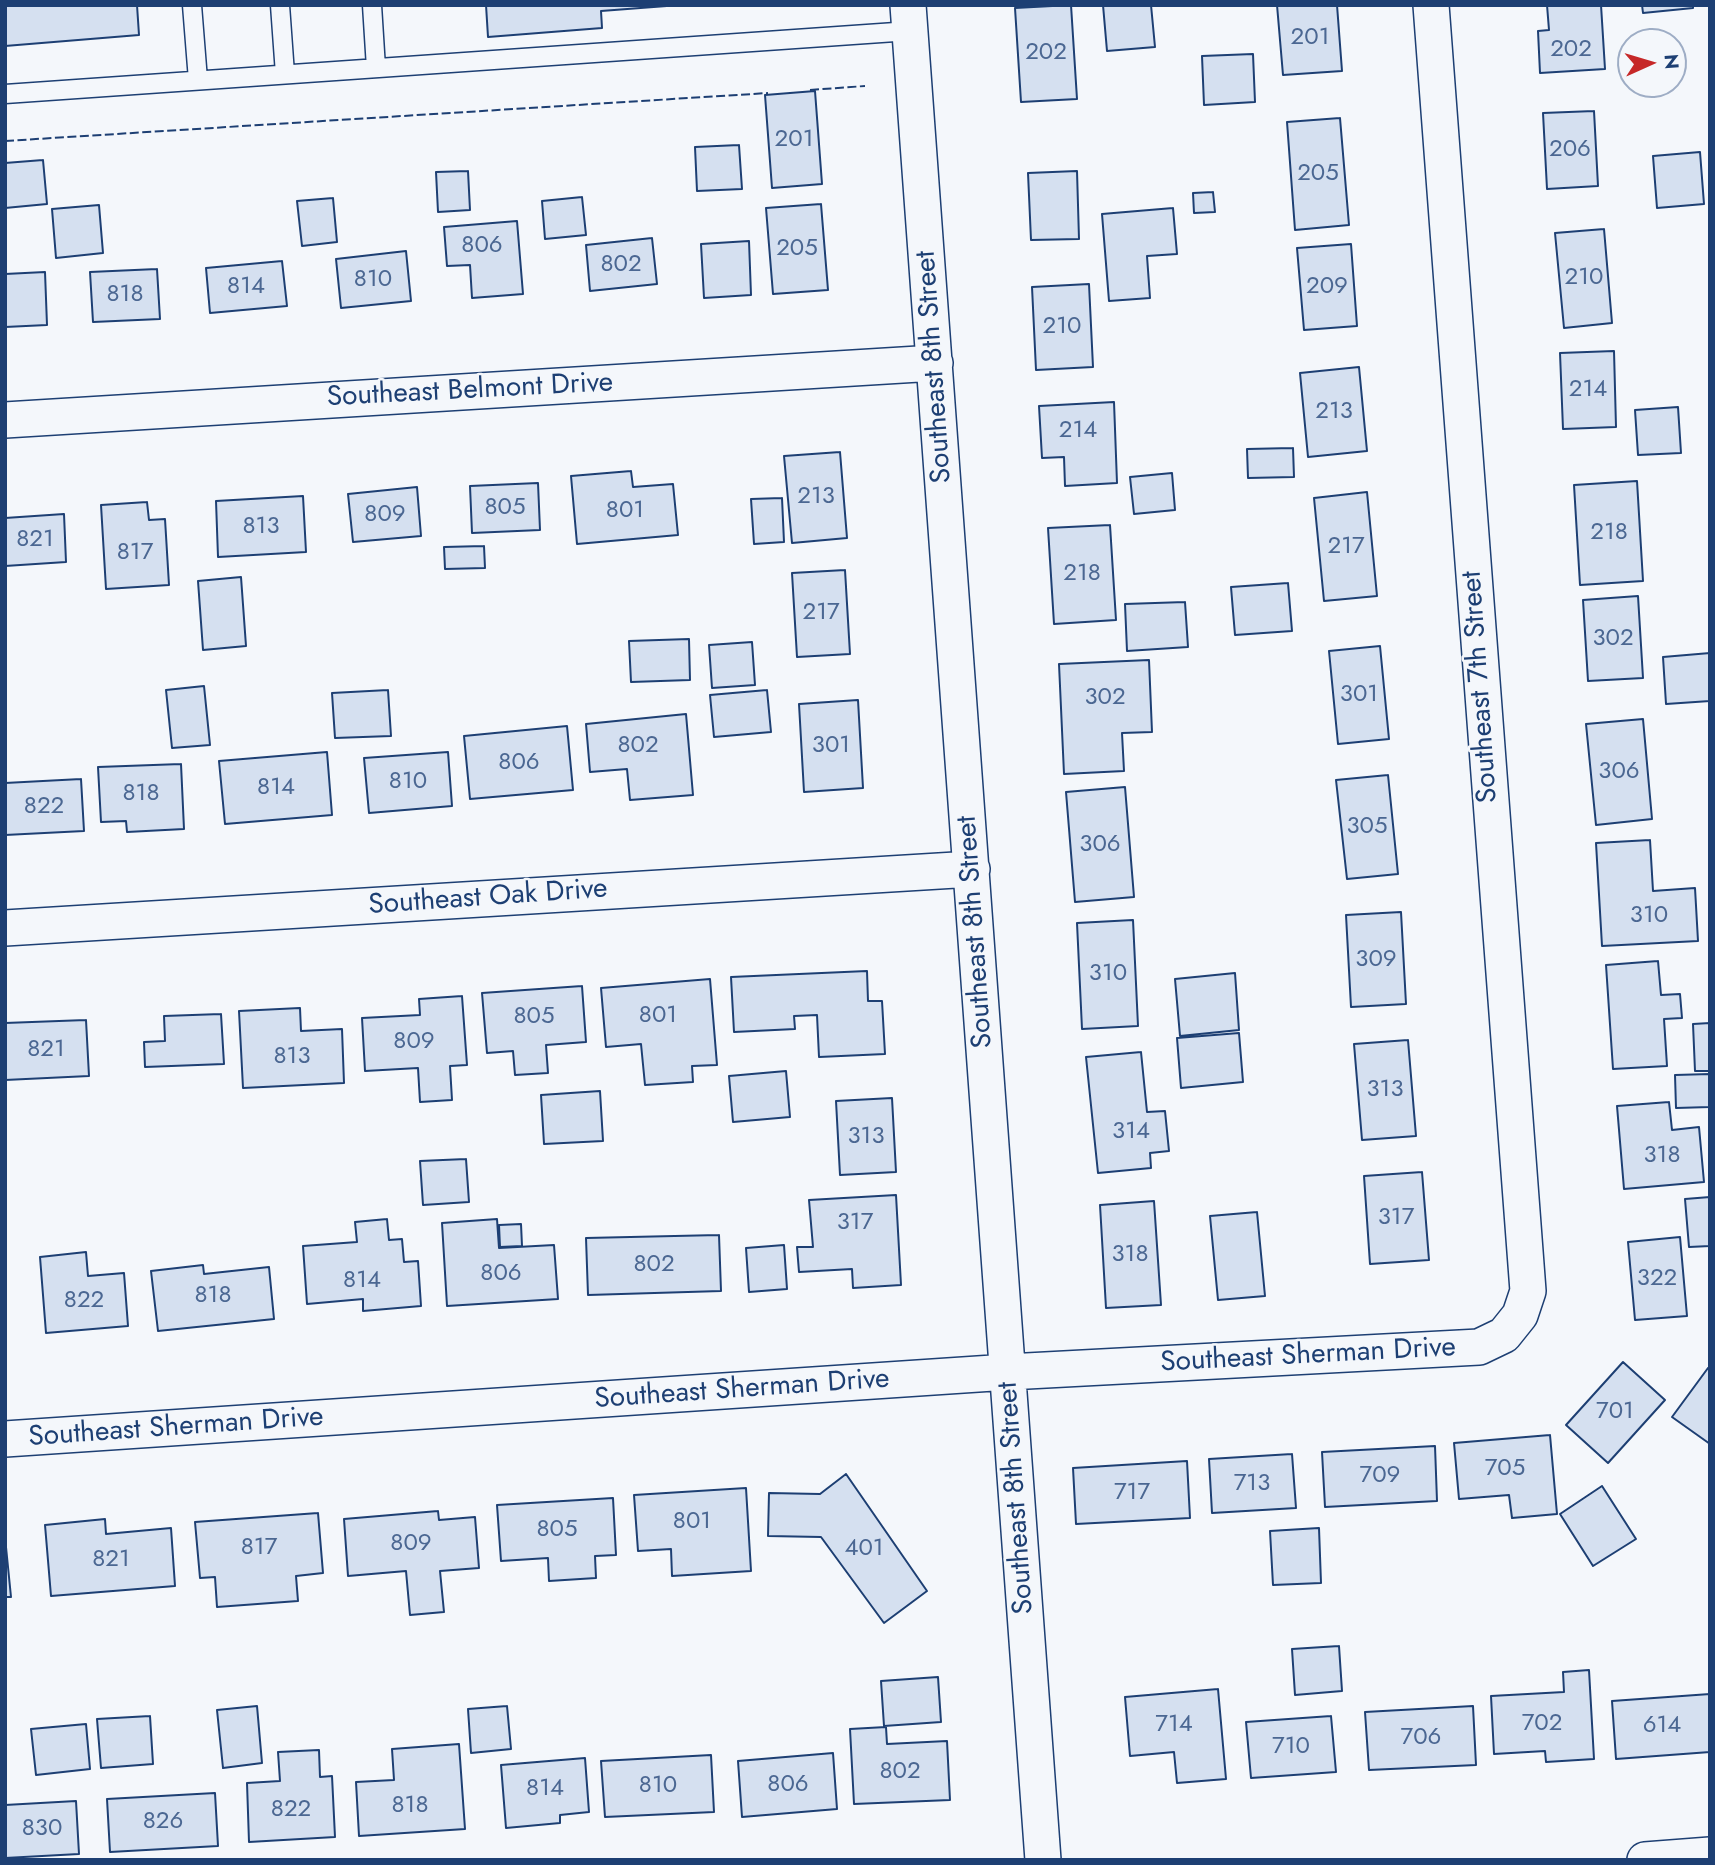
<!DOCTYPE html>
<style>
body{margin:0}
#map{position:relative;width:1715px;height:1865px;overflow:hidden;background:#f4f7fb;font-family:Jost,sans-serif}
canvas{display:block}
.frame{position:absolute;inset:0;border:7px solid #1d3f73;pointer-events:none}
.north{position:absolute;left:1617px;top:28px;width:70px;height:70px;box-sizing:border-box;background:#f4f7fb;border:2px solid #9eadc5;border-radius:50%;rotate:86deg;font-size:19px;font-weight:700;line-height:28px;text-align:center;color:#1d3f73}
.north::after{content:'';display:block;margin:auto;width:24px;height:32px;background:#c62828;clip-path:polygon(50% 0,100% 100%,50% 72%,0 100%)}
</style>
<div id="map">
<canvas width="1715" height="1865"></canvas>
<div class="frame"></div>
<div class="north">N</div>
</div>
<script>
const context = document.querySelector('canvas').getContext('2d');
context.lineJoin = 'round';
function paint(path, color) {
  context.fillStyle = color;
  context.fill(path, 'evenodd');
}
function toPath(rows) {
  const path = new Path2D();
  for (const r of rows) {
    path.moveTo(r[0], r[1]);
    for (let i = 2; i < r.length; i += 2) path.lineTo(r[i], r[i + 1]);
  }
  return path;
}
function stroke(path, color, width, dash) {
  context.strokeStyle = color;
  context.lineWidth = width;
  context.lineCap = dash ? 'butt' : 'round';
  context.setLineDash(dash || []);
  context.stroke(path);
}
function drawText(font, color, halo, rows, align = 'center') {
  context.font = font + ' Jost,sans-serif';
  context.lineWidth = 5;
  context.setLineDash([]);
  context.textBaseline = 'middle';
  context.strokeStyle = halo;
  context.fillStyle = color;
  for (const [text, x, y, turn = 0] of rows) {
    context.save();
    context.translate(x, y);
    context.rotate((+turn || 0) * Math.PI / 180);
    context.textAlign = isNaN(turn) ? turn : align;
    if (halo) context.strokeText(text, 0, 0);
    context.fillText(text, 0, 0);
    context.restore();
  }
}
const building = toPath([
 [5,5,137,5,139,35,5,46,5,5],
 [486,5,680,5,601,11,602,28,488,37,486,5],
 [1071,5,1077,99,1021,102,1015,8,1071,5],
 [1103,5,1151,5,1155,47,1107,51,1103,5],
 [1277,5,1337,5,1342,71,1283,75,1277,5],
 [1547,5,1601,5,1605,69,1540,73,1538,31,1549,30,1547,5],
 [1642,5,1693,5,1693,8,1643,13,1642,5],
 [1253,54,1255,102,1204,105,1202,56,1253,54],
 [815,91,822,184,772,188,765,95,815,91],
 [1594,111,1598,186,1547,189,1543,113,1594,111],
 [1340,118,1349,225,1295,230,1287,122,1340,118],
 [739,145,742,189,697,191,695,147,739,145],
 [1700,152,1704,204,1657,208,1653,156,1700,152],
 [43,160,47,204,5,208,5,163,43,160],
 [468,171,470,210,438,212,436,172,468,171],
 [1077,171,1079,239,1031,240,1028,173,1077,171],
 [1213,192,1215,212,1194,213,1193,193,1213,192],
 [582,197,586,235,545,239,542,201,582,197],
 [333,198,337,242,302,246,297,201,333,198],
 [821,204,828,290,773,294,766,208,821,204],
 [99,205,103,253,56,258,52,209,99,205],
 [1173,208,1177,254,1147,256,1150,298,1109,301,1102,214,1173,208],
 [517,221,523,294,472,298,470,265,447,266,444,227,517,221],
 [1604,229,1612,323,1564,328,1555,233,1604,229],
 [652,238,657,284,590,291,586,245,652,238],
 [749,241,751,295,704,298,701,244,749,241],
 [1351,244,1357,326,1304,330,1297,248,1351,244],
 [406,251,411,301,341,308,336,259,406,251],
 [282,261,287,306,210,313,206,268,282,261],
 [157,269,160,319,93,322,90,272,157,269],
 [45,272,47,325,5,327,5,274,45,272],
 [1089,284,1093,367,1036,370,1032,287,1089,284],
 [1614,351,1616,427,1563,429,1560,353,1614,351],
 [1359,367,1367,451,1308,457,1300,373,1359,367],
 [1114,402,1117,483,1065,486,1064,457,1042,458,1039,406,1114,402],
 [1678,407,1681,453,1638,455,1635,410,1678,407],
 [1293,448,1294,477,1248,478,1247,449,1293,448],
 [840,452,847,538,792,543,784,456,840,452],
 [631,471,633,487,673,484,678,535,577,544,571,476,631,471],
 [1172,473,1175,510,1134,514,1130,477,1172,473],
 [1637,481,1643,581,1580,585,1574,485,1637,481],
 [538,483,540,530,472,533,470,486,538,483],
 [417,487,421,536,353,542,348,494,417,487],
 [1367,492,1377,596,1324,601,1314,498,1367,492],
 [303,496,306,552,218,557,216,501,303,496],
 [782,498,784,542,754,544,751,499,782,498],
 [147,502,149,520,165,519,169,585,106,589,101,505,147,502],
 [64,514,66,562,5,566,5,518,64,514],
 [1110,525,1116,620,1054,624,1048,528,1110,525],
 [484,546,485,568,445,569,444,547,484,546],
 [845,570,850,654,797,657,792,573,845,570],
 [241,577,246,646,203,650,198,581,241,577],
 [1288,583,1292,631,1235,635,1231,587,1288,583],
 [1638,596,1643,678,1588,681,1583,600,1638,596],
 [1185,602,1188,647,1127,651,1125,604,1185,602],
 [689,639,690,680,631,682,629,641,689,639],
 [752,642,755,685,712,688,709,645,752,642],
 [1380,646,1389,739,1338,744,1329,651,1380,646],
 [1710,653,1710,701,1666,704,1663,657,1710,653],
 [1149,660,1152,732,1122,733,1124,771,1064,774,1059,664,1149,660],
 [204,686,210,745,172,748,166,690,204,686],
 [388,690,391,736,335,738,332,693,388,690],
 [767,690,771,732,714,737,710,695,767,690],
 [858,700,863,788,804,792,799,704,858,700],
 [686,714,693,795,630,800,627,769,590,772,586,724,686,714],
 [1643,719,1652,819,1596,825,1586,724,1643,719],
 [567,726,573,790,470,799,464,736,567,726],
 [327,752,332,815,225,824,219,761,327,752],
 [448,752,452,806,369,813,364,758,448,752],
 [181,764,184,829,127,832,126,821,101,822,98,767,181,764],
 [1388,775,1398,874,1347,879,1336,780,1388,775],
 [81,779,84,831,5,835,5,783,81,779],
 [1125,787,1134,897,1075,902,1066,792,1125,787],
 [1650,840,1653,891,1695,888,1698,941,1602,946,1596,843,1650,840],
 [1401,912,1406,1004,1351,1007,1346,915,1401,912],
 [1133,920,1138,1026,1082,1029,1077,923,1133,920],
 [1658,961,1661,995,1680,994,1682,1018,1664,1019,1667,1066,1613,1069,1606,965,1658,961],
 [867,971,868,1001,882,1001,885,1054,819,1057,817,1015,794,1016,795,1029,734,1032,731,977,867,971],
 [1235,973,1239,1030,1180,1036,1175,979,1235,973],
 [710,979,717,1065,692,1066,693,1082,645,1085,641,1044,606,1047,601,988,710,979],
 [582,986,586,1042,546,1045,548,1073,515,1075,513,1051,487,1053,482,993,582,986],
 [462,996,467,1065,450,1066,452,1100,420,1102,418,1068,365,1071,362,1018,420,1015,419,999,462,996],
 [300,1008,301,1031,342,1029,344,1083,243,1088,239,1011,300,1008],
 [221,1014,224,1064,145,1067,144,1042,165,1041,164,1016,221,1014],
 [86,1020,89,1076,5,1080,5,1023,86,1020],
 [1710,1023,1710,1071,1695,1071,1693,1024,1710,1023],
 [1239,1033,1243,1082,1181,1088,1177,1038,1239,1033],
 [1408,1040,1416,1136,1362,1140,1354,1044,1408,1040],
 [1141,1052,1147,1112,1165,1111,1169,1151,1150,1153,1151,1168,1098,1173,1086,1057,1141,1052],
 [786,1071,790,1117,733,1122,729,1076,786,1071],
 [1710,1074,1710,1107,1676,1108,1675,1075,1710,1074],
 [600,1091,603,1141,544,1144,541,1095,600,1091],
 [892,1098,896,1172,840,1175,836,1101,892,1098],
 [1669,1102,1672,1130,1699,1127,1704,1182,1624,1189,1617,1106,1669,1102],
 [466,1159,469,1202,423,1205,420,1161,466,1159],
 [1422,1172,1429,1260,1370,1264,1364,1176,1422,1172],
 [896,1195,901,1285,853,1288,852,1269,799,1272,797,1247,813,1247,809,1200,896,1195],
 [1710,1197,1710,1246,1689,1247,1685,1199,1710,1197],
 [1154,1201,1161,1305,1106,1308,1100,1205,1154,1201],
 [1257,1212,1265,1296,1218,1300,1210,1216,1257,1212],
 [387,1219,389,1240,402,1239,404,1262,418,1261,421,1306,363,1311,363,1299,307,1304,303,1246,357,1242,355,1222,387,1219],
 [497,1219,499,1248,554,1245,558,1299,447,1306,442,1223,497,1219],
 [521,1224,522,1246,500,1247,499,1225,521,1224],
 [719,1235,721,1291,588,1295,586,1238,719,1235],
 [1680,1237,1687,1316,1635,1320,1628,1242,1680,1237],
 [784,1245,787,1289,749,1292,746,1248,784,1245],
 [86,1252,88,1276,124,1273,128,1326,46,1333,40,1257,86,1252],
 [203,1265,204,1274,269,1267,274,1319,158,1331,151,1271,203,1265],
 [1623,1362,1665,1400,1608,1463,1566,1425,1623,1362],
 [1708,1368,1710,1369,1710,1444,1672,1417,1708,1368],
 [1550,1435,1557,1514,1512,1518,1509,1495,1459,1499,1454,1443,1550,1435],
 [1435,1446,1437,1501,1325,1507,1322,1452,1435,1446],
 [1292,1454,1296,1508,1212,1513,1209,1459,1292,1454],
 [1187,1461,1190,1518,1076,1524,1073,1468,1187,1461],
 [846,1474,927,1591,884,1623,821,1537,768,1536,769,1493,820,1494,846,1474],
 [1602,1486,1636,1539,1593,1566,1560,1514,1602,1486],
 [746,1488,751,1571,672,1576,671,1549,638,1551,634,1495,746,1488],
 [613,1498,616,1555,595,1556,596,1578,549,1581,548,1558,501,1561,497,1505,613,1498],
 [438,1511,439,1520,475,1517,479,1568,440,1571,444,1612,410,1615,406,1571,348,1576,344,1519,438,1511],
 [318,1513,323,1573,296,1576,298,1601,217,1607,215,1577,200,1578,195,1522,318,1513],
 [105,1519,106,1534,171,1528,175,1586,51,1596,45,1525,105,1519],
 [1319,1528,1321,1583,1273,1585,1270,1531,1319,1528],
 [5,1537,11,1597,5,1597,5,1537],
 [1339,1646,1342,1691,1295,1695,1292,1649,1339,1646],
 [1589,1670,1594,1759,1546,1762,1545,1751,1494,1754,1491,1696,1564,1692,1563,1672,1589,1670],
 [938,1677,941,1722,884,1726,881,1681,938,1677],
 [1218,1689,1226,1779,1177,1783,1174,1752,1130,1756,1125,1697,1218,1689],
 [1710,1694,1710,1752,1616,1759,1612,1701,1710,1694],
 [257,1706,262,1763,223,1768,217,1710,257,1706],
 [507,1706,511,1749,471,1753,468,1709,507,1706],
 [1473,1706,1476,1765,1369,1770,1365,1712,1473,1706],
 [150,1716,153,1764,101,1768,97,1719,150,1716],
 [1331,1716,1336,1772,1251,1778,1246,1722,1331,1716],
 [86,1724,90,1769,36,1775,31,1729,86,1724],
 [886,1727,887,1744,947,1741,950,1800,854,1804,850,1729,886,1727],
 [459,1744,465,1829,359,1836,356,1782,394,1780,392,1749,459,1744],
 [319,1750,320,1777,332,1776,335,1837,249,1842,247,1783,280,1781,278,1752,319,1750],
 [833,1753,837,1809,742,1817,738,1761,833,1753],
 [711,1755,714,1812,605,1817,601,1761,711,1755],
 [585,1758,589,1812,560,1815,560,1823,506,1828,501,1765,585,1758],
 [215,1793,218,1846,110,1852,107,1799,215,1793],
 [76,1801,79,1854,5,1858,5,1805,76,1801]
]);
const lane = toPath([
 [192,5,198,80],
 [280,5,285,74],
 [372,5,376,68],
 [5,94,910,31]
]);
const street = toPath([
 [908,5,1043,1860],
 [5,420,935,363],
 [5,928,972,869],
 [5,1439,1008,1372,1479,1347,1504,1335,1520,1315,1528,1291,1431,5],
 [1645,1860,1710,1855]
]);
const fence = toPath([
 [810,90,865,86],
 [5,141,768,93]
]);
const numberNames = [
 ["201",1310,38],
 ["202",1571,50],
 ["202",1046,53],
 ["201",794,140],
 ["206",1570,150],
 ["205",1318,174],
 ["806",482,246],
 ["205",797,249],
 ["802",621,265],
 ["210",1584,278],
 ["810",373,280],
 ["814",246,287],
 ["209",1327,287],
 ["818",125,295],
 ["210",1062,327],
 ["214",1588,390],
 ["213",1334,412],
 ["214",1078,431],
 ["213",816,497],
 ["805",505,508],
 ["801",625,511],
 ["809",385,515],
 ["813",261,527],
 ["218",1609,533],
 ["821",35,540],
 ["217",1346,547],
 ["817",135,553],
 ["218",1082,574],
 ["217",821,613],
 ["302",1613,639],
 ["301",1359,695],
 ["302",1105,698],
 ["802",638,746],
 ["301",831,746],
 ["806",519,763],
 ["306",1619,772],
 ["810",408,782],
 ["814",276,788],
 ["818",141,794],
 ["822",44,807],
 ["305",1367,827],
 ["306",1100,845],
 ["310",1649,916],
 ["309",1376,960],
 ["310",1108,974],
 ["801",658,1016],
 ["805",534,1017],
 ["809",414,1042],
 ["821",46,1050],
 ["813",292,1057],
 ["313",1385,1090],
 ["314",1131,1132],
 ["313",866,1137],
 ["318",1662,1156],
 ["317",1396,1218],
 ["317",855,1223],
 ["318",1130,1255],
 ["802",654,1265],
 ["806",501,1274],
 ["322",1657,1279],
 ["814",362,1281],
 ["818",213,1296],
 ["822",84,1301],
 ["701",1615,1412],
 ["705",1505,1469],
 ["709",1380,1476],
 ["713",1252,1484],
 ["717",1132,1493],
 ["801",692,1522],
 ["805",557,1530],
 ["809",411,1544],
 ["817",259,1548],
 ["401",864,1549],
 ["821",111,1560],
 ["702",1542,1724],
 ["714",1174,1725],
 ["614",1662,1726],
 ["706",1421,1738],
 ["710",1291,1747],
 ["802",900,1772],
 ["806",788,1785],
 ["810",658,1786],
 ["814",545,1789],
 ["818",410,1806],
 ["822",291,1810],
 ["826",163,1822],
 ["830",42,1829]
];
const streetNames = [
 ["Southeast 8th Street",935,367,-94],
 ["Southeast Belmont Drive",470,391,-3],
 ["Southeast 7th Street",1481,687,-94],
 ["Southeast Oak Drive",488,898,-4],
 ["Southeast 8th Street",976,932,-94],
 ["Southeast Sherman Drive",1308,1356,-3],
 ["Southeast Sherman Drive",742,1390,-4],
 ["Southeast Sherman Drive",176,1428,-4],
 ["Southeast 8th Street",1017,1498,-94]
];
paint(building, '#d5e0f0');
stroke(building, '#1d3f73', 2);
stroke(lane, '#1d3f73', 21);
stroke(street, '#1d3f73', 38);
stroke(lane, '#f4f7fb', 18);
stroke(street, '#f4f7fb', 35);
stroke(fence, '#1d3f73', 2, [9, 3.5]);
drawText('24px', '#4b6792', null, numberNames);
drawText('28px', '#1d3f73', '#f4f7fb', streetNames);
</script>
